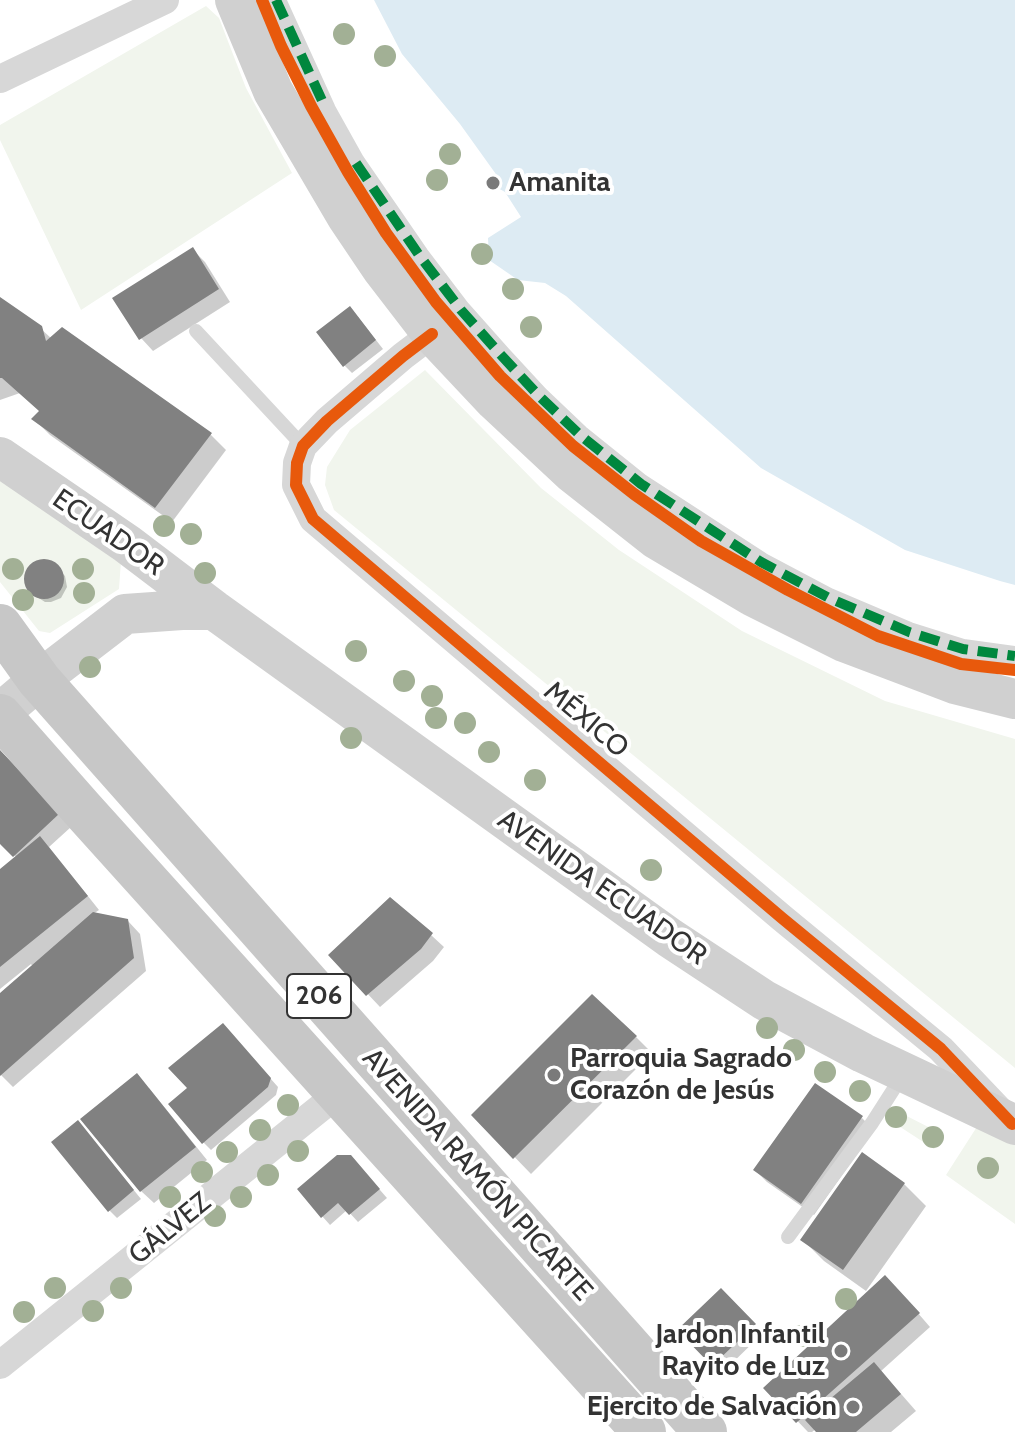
<!DOCTYPE html>
<meta charset="utf-8">
<style>
body{margin:0}
canvas{display:block;background:#fff}
</style>
<canvas width="1015" height="1432"></canvas>
<script>
const context = document.querySelector('canvas').getContext('2d');
context.lineJoin = 'round';
function paint(path, color) {
  context.fillStyle = color;
  context.fill(path, 'evenodd');
}
function toPath(rows) {
  const path = new Path2D();
  for (const r of rows) {
    if (r.length === 3) {
      path.moveTo(r[0] + r[2], r[1]);
      path.arc(r[0], r[1], r[2], 0, 2 * Math.PI);
      continue;
    }
    path.moveTo(r[0], r[1]);
    for (let i = 2; i < r.length; i += 2) path.lineTo(r[i], r[i + 1]);
  }
  return path;
}
function stroke(path, color, width, dash) {
  context.strokeStyle = color;
  context.lineWidth = width;
  context.lineCap = dash ? 'butt' : 'round';
  context.setLineDash(dash || []);
  context.stroke(path);
}
function drawText(font, color, halo, rows, align = 'center') {
  context.font = font + ' Cabin,sans-serif';
  context.lineWidth = 8;
  context.setLineDash([]);
  context.textBaseline = 'middle';
  context.strokeStyle = halo;
  context.fillStyle = color;
  for (const [text, x, y, turn = 0] of rows) {
    context.save();
    context.translate(x, y);
    context.rotate((+turn || 0) * Math.PI / 180);
    context.textAlign = isNaN(turn) ? turn : align;
    if (halo) context.strokeText(text, 0, 0);
    context.fillText(text, 0, 0);
    context.restore();
  }
}
const green = toPath([
 [206,6,219,18,246,88,292,173,81,310,0,140,0,125],
 [425,370,541,488,619,550,742,631,885,701,1015,739,1015,1068,334,510,325,485,327,467,350,430],
 [0,476,121,561,119,589,50,633,39,631,0,582],
 [895,1110,944,1135,934,1149,888,1119],
 [980,1122,1015,1139,1015,1224,946,1175]
]);
const water = toPath([
 [374,0,1015,0,1015,585,1000,581,905,550,761,468,566,296,545,283,518,280,489,260,488,238,521,217,505,192,496,187,498,177,460,124,402,54]
]);
const shadow = toPath([
 [192,249,205,262,230,302,153,351,141,338],
 [0,299,40,328,52,339,210,434,226,450,172,522,50,435,34,419,41,411,20,393,0,400],
 [358,317,383,349,352,373,344,365],
 [46,561,52,563,65,576,67,587,61,598,51,602,45,602,34,595,30,591,26,579,30,568,34,564],
 [0,755,71,827,49,847,99,910,93,914,128,921,140,934,146,971,13,1087,0,1074,0,996,33,967,31,964,0,989,0,871,17,858,0,841],
 [431,935,444,947,433,961,380,1007,331,955],
 [231,1034,278,1087,276,1095,211,1150,203,1142,189,1088],
 [636,1037,652,1053,531,1174,474,1115],
 [149,1088,207,1160,154,1203,141,1191],
 [862,1118,874,1130,814,1215,767,1182,755,1170],
 [86,1131,141,1199,117,1218,109,1210],
 [359,1166,387,1198,358,1222,347,1210,330,1225,322,1216],
 [904,1184,926,1206,866,1291,824,1261,802,1239],
 [898,1290,930,1327,881,1371,916,1411,891,1432,818,1432,816,1429,812,1432,808,1432,766,1388],
 [721,1291,762,1334,722,1373,680,1330]
]);
const building = toPath([
 [193,247,219,289,139,340,112,298],
 [0,297,42,326,46,341,62,327,212,433,155,508,31,419,39,411,2,378,0,378],
 [350,306,376,340,343,367,316,332],
 [44,579,20],
 [0,750,60,813,13,857,0,844],
 [40,836,88,896,0,967,0,869],
 [390,897,433,933,421,949,366,996,328,955],
 [93,912,128,919,134,958,0,1076,0,993],
 [592,994,637,1036,513,1159,471,1115],
 [223,1023,271,1078,268,1087,202,1144,168,1104,187,1088,168,1068],
 [137,1073,196,1147,140,1192,80,1119],
 [815,1083,863,1116,801,1204,753,1170],
 [78,1120,134,1190,108,1212,51,1142],
 [862,1152,905,1183,843,1270,800,1240],
 [337,1155,351,1155,380,1189,349,1215,338,1203,321,1218,297,1189],
 [885,1275,920,1313,796,1423,763,1388],
 [721,1288,756,1324,712,1366,677,1330],
 [874,1362,901,1394,856,1432,816,1432,805,1420]
]);
const service = toPath([
 [196,331,303,446],
 [788,1237,872,1123,904,1073]
]);
const pedestrian = toPath([
 [276,0,326,110,355,162,419,255,461,310,501,355,539,396,580,435,641,484,761,562,829,598,909,632,963,649,1015,656]
]);
const minor = toPath([
 [0,79,165,0],
 [432,334,403,356,327,421,303,446,297,463,296,485,313,519,782,918,941,1049,999,1110],
 [0,1365,339,1093]
]);
const secondary = toPath([
 [235,0,273,91,347,217,382,269,432,334,495,401,571,472,656,539,752,596,844,642,897,662,955,684,1015,699],
 [0,457,127,544,214,610,670,938,764,1000,863,1053,1015,1125],
 [0,713,39,680,125,614,182,610,214,610]
]);
const trunk = toPath([
 [0,626,39,680,705,1432],
 [0,716,82,809,644,1432]
]);
const quiet = toPath([
 [276,0,325,107],
 [356,163,419,255,461,310,501,355,539,396,580,435,641,484,761,562,829,598,909,632,963,649,1015,656]
]);
const cycleway = toPath([
 [262,0,281,46,311,106,348,172,386,233,436,302,500,376,573,446,634,494,701,541,788,590,878,636,961,664,1015,670],
 [432,334,403,356,327,421,303,446,297,463,296,485,313,519,782,918,941,1049,1012,1124]
]);
const trees = [
 [344,34],
 [385,56],
 [450,154],
 [437,180],
 [482,254],
 [513,289],
 [531,327],
 [164,526],
 [191,534],
 [13,569],
 [83,569],
 [205,573],
 [84,593],
 [23,600],
 [356,651],
 [90,667],
 [404,681],
 [432,696],
 [436,718],
 [465,723],
 [351,738],
 [489,752],
 [535,780],
 [651,870],
 [767,1028],
 [794,1050],
 [825,1072],
 [860,1091],
 [288,1105],
 [896,1117],
 [260,1130],
 [933,1137],
 [298,1151],
 [227,1152],
 [988,1168],
 [202,1172],
 [268,1175],
 [170,1197],
 [241,1197],
 [215,1216],
 [55,1288],
 [121,1288],
 [846,1299],
 [93,1311],
 [24,1312],
 [801,1336]
];
const markers = [
 [493,183,8,"#7a7a7a"],
 [554,1075,8,"#7a7a7a"],
 [841,1351,8,"#7a7a7a"],
 [853,1407,8,"#7a7a7a"]
];
const shields = [
 [319,996,64]
];
const shieldNames = [
 ["206",319,996]
];
const poiNames = [
 ["Amanita",509,183],
 ["Parroquia Sagrado",570,1059],
 ["Corazón de Jesús",570,1091],
 ["Jardon Infantil",825,1335,"right"],
 ["Rayito de Luz",825,1367,"right"],
 ["Ejercito de Salvación",837,1407,"right"]
];
const streetNames = [
 ["ECUADOR",108,533,35],
 ["MÉXICO",586,720,40],
 ["AVENIDA ECUADOR",602,888,35],
 ["AVENIDA RAMÓN PICARTE",477,1175,48],
 ["GÁLVEZ",170,1229,-39]
];
paint(green, '#f1f5ed');
paint(water, '#ddebf3');
paint(shadow, '#0003');
paint(building, '#818181');
stroke(service, '#d7d7d7', 14);
stroke(pedestrian, '#d7d7d7', 20);
stroke(minor, '#d7d7d7', 28);
stroke(secondary, '#d0d0d0', 40);
stroke(trunk, '#c7c7c7', 44);
stroke(quiet, '#00873e', 10, [20, 10]);
stroke(cycleway, '#e8590c', 12);
context.fillStyle = '#a2b095';
for (const [x, y] of trees) {
  context.beginPath();
  context.arc(x, y, 11, 0, 2 * Math.PI);
  context.fill();
}
for (const [x, y, r, color] of markers) {
  const dot = new Path2D();
  dot.arc(x, y, r, 0, 2 * Math.PI);
  context.fillStyle = color;
  context.fill(dot);
  stroke(dot, '#fff', 3);
}
for (const [x, y, w] of shields) {
  const box = new Path2D();
  box.roundRect(x - w / 2, y - 22, w, 44, 6);
  context.fillStyle = '#fff';
  context.fill(box);
  stroke(box, '#333', 2);
}
drawText('bold 26px', '#333', null, shieldNames);
drawText('bold 28px', '#333', '#fff', poiNames, 'left');
drawText('28px', '#333', '#fff', streetNames);
</script>
